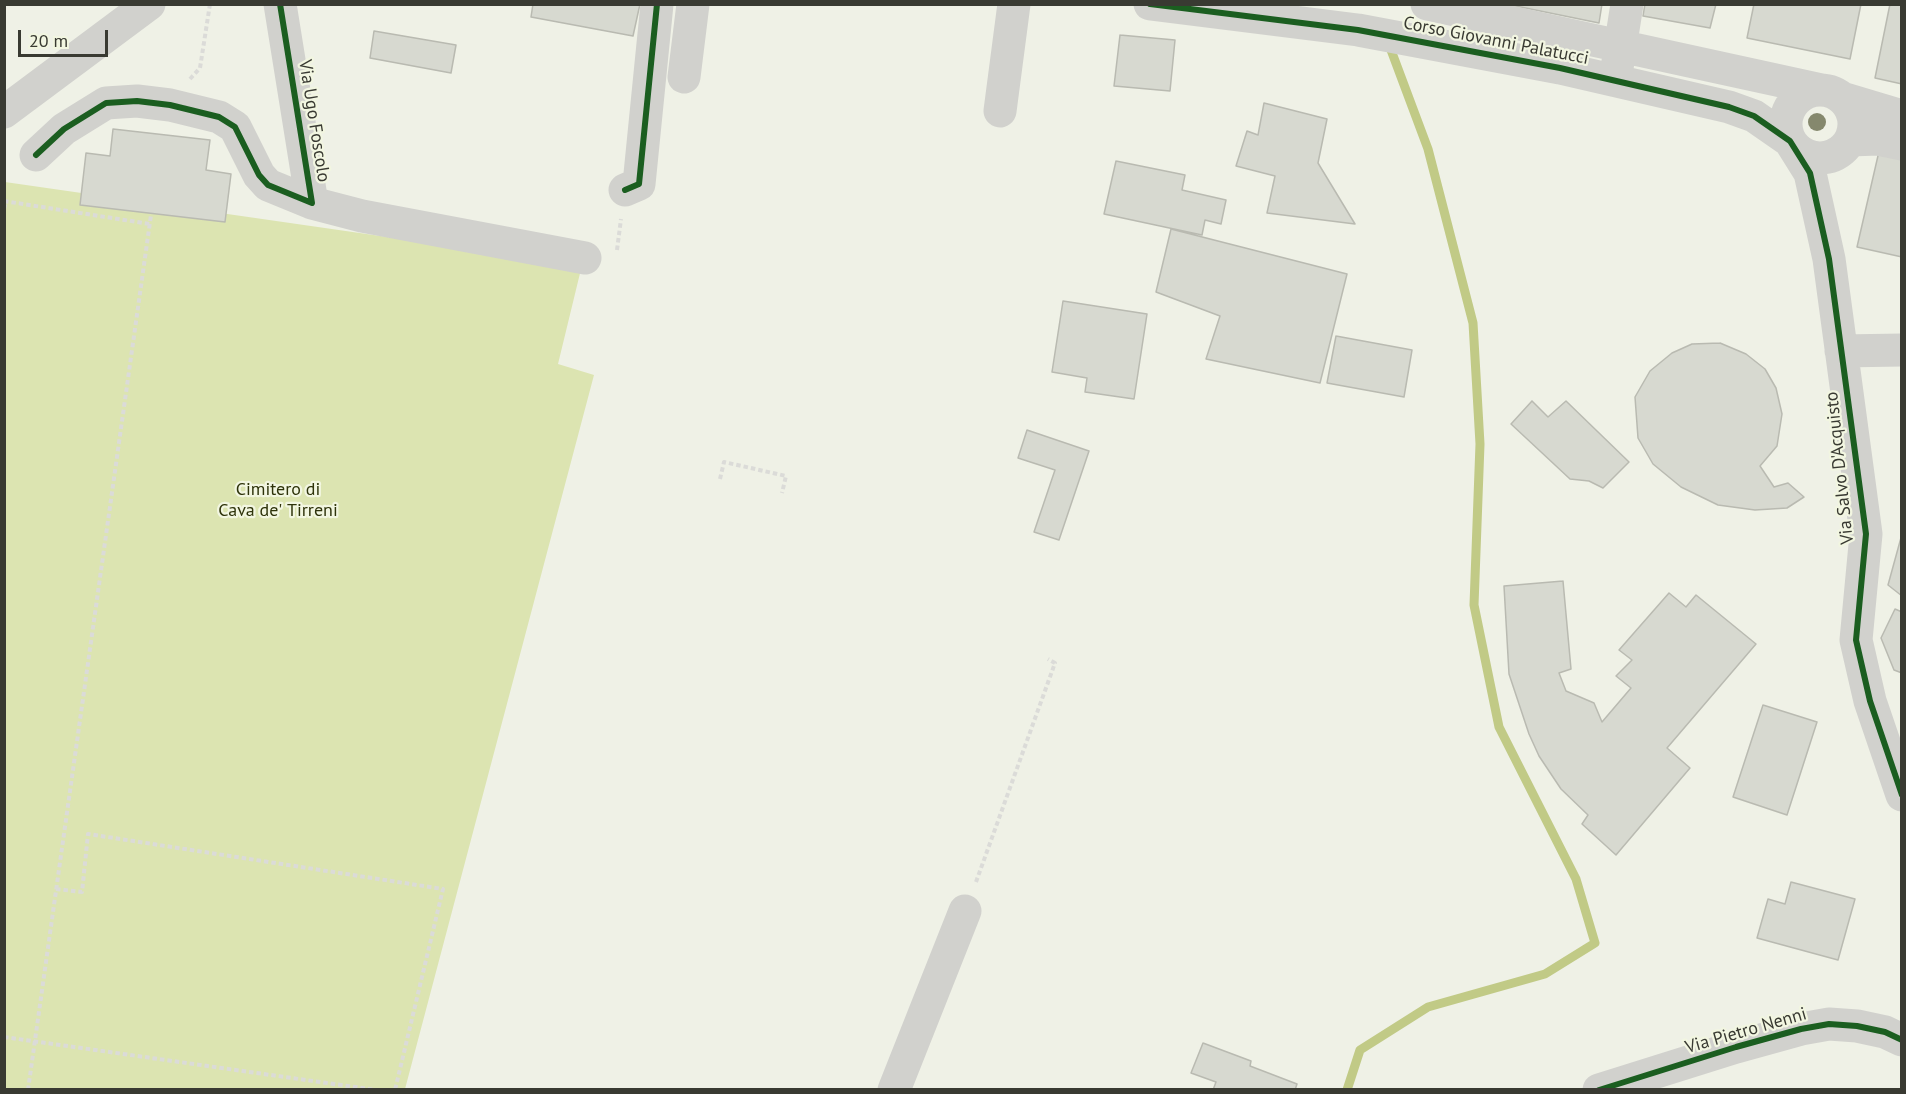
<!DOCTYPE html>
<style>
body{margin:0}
#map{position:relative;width:1906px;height:1094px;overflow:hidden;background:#eff1e6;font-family:"PT Sans",sans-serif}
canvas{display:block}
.frame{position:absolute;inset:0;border:6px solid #393a32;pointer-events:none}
.scale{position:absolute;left:18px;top:30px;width:90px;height:27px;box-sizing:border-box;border:3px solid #393a32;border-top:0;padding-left:8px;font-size:18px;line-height:21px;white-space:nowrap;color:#393a32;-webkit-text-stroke:4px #f2f6e1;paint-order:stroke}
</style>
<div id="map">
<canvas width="1906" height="1094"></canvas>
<div class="frame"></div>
<div class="scale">20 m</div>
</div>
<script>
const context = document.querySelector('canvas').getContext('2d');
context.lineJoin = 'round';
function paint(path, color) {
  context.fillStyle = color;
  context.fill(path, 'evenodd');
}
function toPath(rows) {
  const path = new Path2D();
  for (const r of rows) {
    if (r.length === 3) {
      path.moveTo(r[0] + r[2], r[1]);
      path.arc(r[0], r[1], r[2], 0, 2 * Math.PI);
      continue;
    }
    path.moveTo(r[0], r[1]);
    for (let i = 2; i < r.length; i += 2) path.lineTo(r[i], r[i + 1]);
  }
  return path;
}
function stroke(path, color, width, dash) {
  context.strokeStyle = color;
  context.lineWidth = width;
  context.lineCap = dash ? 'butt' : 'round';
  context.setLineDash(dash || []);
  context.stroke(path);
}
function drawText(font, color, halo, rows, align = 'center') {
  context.font = font + ' "PT Sans",sans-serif';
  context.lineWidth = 4.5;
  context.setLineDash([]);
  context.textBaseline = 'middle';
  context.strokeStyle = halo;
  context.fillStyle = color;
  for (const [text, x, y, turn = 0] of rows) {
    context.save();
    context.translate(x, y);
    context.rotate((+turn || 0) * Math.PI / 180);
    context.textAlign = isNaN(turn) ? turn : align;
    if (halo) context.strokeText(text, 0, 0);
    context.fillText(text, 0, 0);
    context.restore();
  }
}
const green = toPath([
 [5,182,582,265,558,364,594,375,405,1089,5,1090]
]);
const stream = toPath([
 [1347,1090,1360,1050,1428,1007,1545,974,1595,943,1576,879,1499,727,1474,605,1480,444,1473,323,1428,149,1388,42]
]);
const building = toPath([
 [533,4,640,4,633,36,531,17,533,4],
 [1506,4,1602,4,1599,23,1506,4],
 [1645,4,1716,4,1710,28,1643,16,1645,4],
 [1754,4,1861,4,1850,59,1747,38,1754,4],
 [1890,4,1902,4,1902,84,1875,78,1890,4],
 [374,31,456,45,451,73,370,58,374,31],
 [1120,35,1175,40,1170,91,1114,86,1120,35],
 [1264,103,1327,119,1318,163,1355,224,1267,213,1275,176,1236,166,1247,131,1258,135,1264,103],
 [113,129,210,140,206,170,231,174,225,222,80,205,86,153,110,156,113,129],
 [1880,147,1902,152,1902,257,1857,247,1880,147],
 [1116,161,1185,175,1182,190,1226,200,1221,224,1205,220,1202,235,1104,214,1116,161],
 [1171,229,1347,274,1320,383,1206,359,1220,316,1156,292,1171,229],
 [1063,301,1147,314,1134,399,1085,392,1087,378,1052,372,1063,301],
 [1336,336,1412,350,1404,397,1327,383,1336,336],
 [1720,343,1746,354,1765,369,1776,388,1782,414,1777,446,1760,466,1774,487,1788,483,1804,497,1787,508,1755,510,1718,505,1681,487,1653,464,1638,438,1635,397,1650,371,1672,353,1692,344,1720,343],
 [1532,401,1548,417,1566,401,1629,462,1603,488,1589,481,1570,479,1511,424,1532,401],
 [1027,430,1089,451,1059,540,1034,532,1055,470,1018,458,1027,430],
 [1902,534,1902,596,1888,585,1902,534],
 [1563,581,1571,669,1559,673,1566,691,1594,703,1602,722,1631,688,1616,676,1632,660,1619,650,1669,593,1686,607,1696,595,1756,644,1667,748,1690,768,1616,855,1582,824,1588,815,1561,789,1539,756,1529,734,1509,674,1504,586,1563,581],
 [1895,609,1902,612,1902,673,1894,670,1881,638,1895,609],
 [1763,705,1817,722,1787,815,1733,797,1763,705],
 [1791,882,1855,899,1838,960,1757,938,1768,899,1785,904,1791,882],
 [1203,1043,1251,1061,1250,1066,1297,1084,1295,1090,1213,1090,1216,1082,1191,1073,1203,1043]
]);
const path = toPath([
 [190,79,200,68,210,4],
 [4,201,150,224],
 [4,209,6,201],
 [617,250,621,219],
 [720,479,724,462,786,476,782,493],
 [976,882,1055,663,1048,659],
 [56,889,82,892,88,834,443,889,395,1090],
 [4,1037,376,1090],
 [28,1090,151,215]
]);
const minor = toPath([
 [1150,4,1358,30,1560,68,1729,107,1754,116,1790,141,1810,173,1829,259,1866,534,1856,640,1870,701,1902,795],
 [1427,4,1822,90],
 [1617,68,1627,4],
 [684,77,693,4],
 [1820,124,34],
 [1842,98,1902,116],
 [1000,111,1014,4],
 [4,112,149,4],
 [1850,140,1878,139,1902,144],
 [36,155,64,129,106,103,137,101,170,105,219,117,235,127,259,175,268,185,312,203,280,4],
 [625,190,639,184,657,4],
 [312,203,362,216,585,258],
 [1841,351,1902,350],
 [894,1090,965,911],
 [1599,1090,1736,1047,1801,1029,1829,1024,1857,1026,1885,1032,1902,1040]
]);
const cycleway = toPath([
 [1150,4,1358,30,1560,68,1729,107,1754,116,1790,141,1810,173,1829,259,1866,534,1856,640,1870,701,1902,795],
 [36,155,64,129,106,103,137,101,170,105,219,117,235,127,259,175,268,185,312,203,280,4],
 [625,190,639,184,657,4],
 [1599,1090,1736,1047,1801,1029,1829,1024,1857,1026,1885,1032,1902,1040]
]);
const trees = [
 [1817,122]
];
const streetNames = [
 ["Corso Giovanni Palatucci",1496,41,11],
 ["Via Ugo Foscolo",314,121,81],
 ["Via Salvo D'Acquisto",1840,468,-96],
 ["Via Pietro Nenni",1746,1031,-16]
];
const parkNames = [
 ["Cimitero di",278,490],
 ["Cava de' Tirreni",278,511]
];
paint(green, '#dce4b1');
stroke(stream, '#c1ca86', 9);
paint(building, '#d7d9d0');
stroke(building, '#b9bab1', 1.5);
stroke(path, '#dbdbd8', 4, [4.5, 3]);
stroke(minor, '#d1d1cd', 33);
stroke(cycleway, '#1b5e20', 6);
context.fillStyle = '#85886d';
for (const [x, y] of trees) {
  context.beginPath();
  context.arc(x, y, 9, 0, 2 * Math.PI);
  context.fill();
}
drawText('18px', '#393a32', '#f2f6e1', streetNames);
drawText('18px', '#2e330a', '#f2f6e1', parkNames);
</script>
